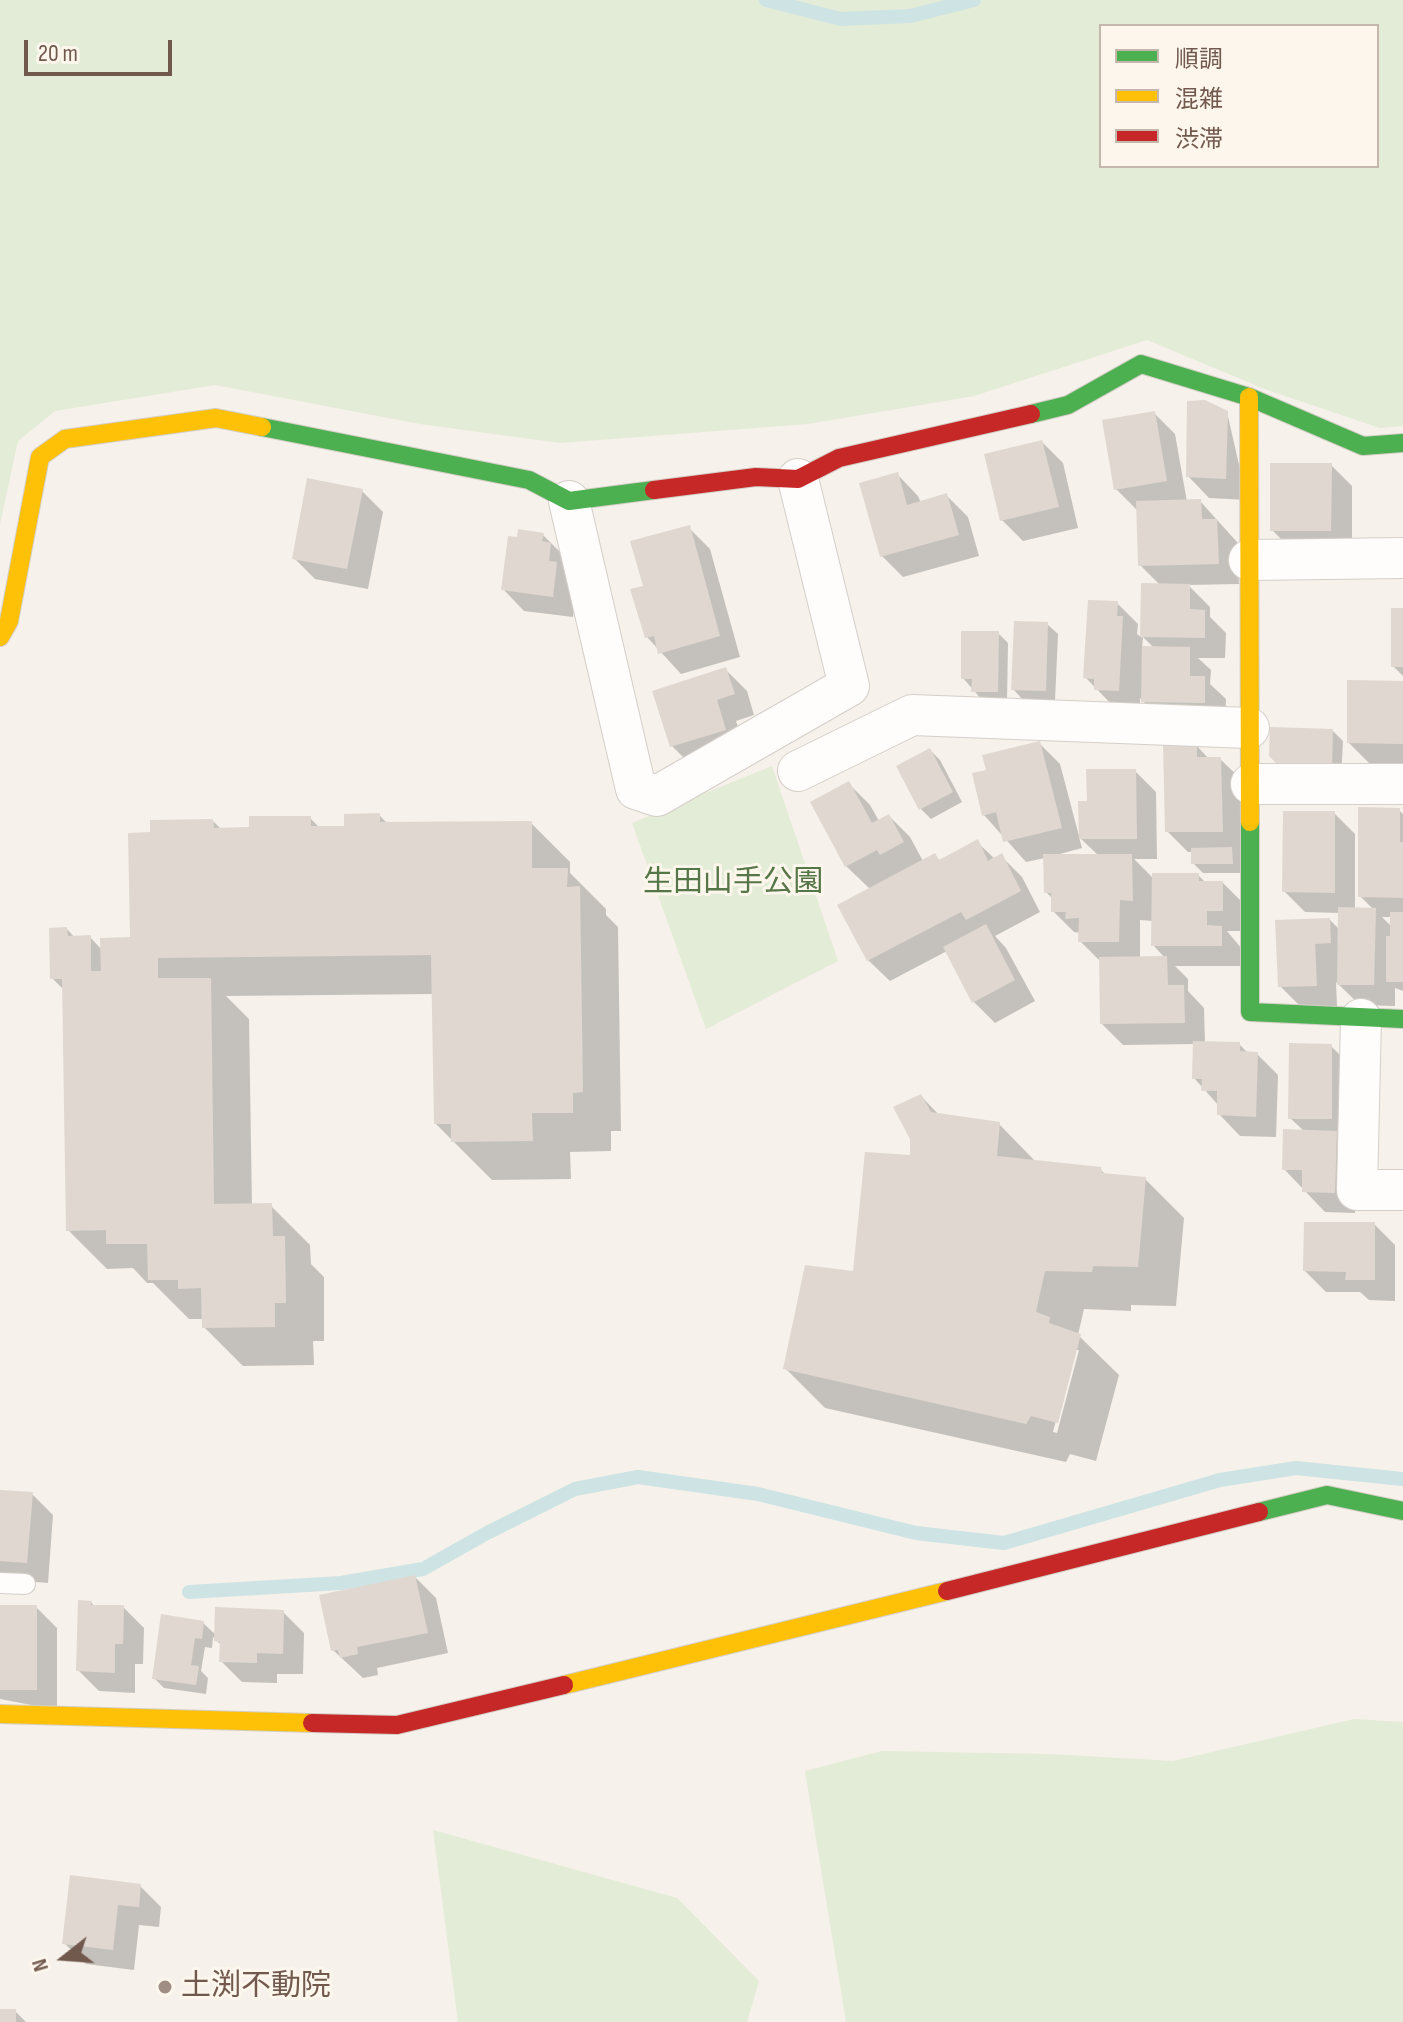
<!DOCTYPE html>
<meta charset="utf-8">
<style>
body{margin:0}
#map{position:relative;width:1403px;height:2022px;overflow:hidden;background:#f6f1ea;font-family:"Sofia Sans Condensed","Noto Sans JP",sans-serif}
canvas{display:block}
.legend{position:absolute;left:1099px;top:24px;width:280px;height:144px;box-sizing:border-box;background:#fdf6ec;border:2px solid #c5b7ac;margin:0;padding:10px 14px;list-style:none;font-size:24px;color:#71594d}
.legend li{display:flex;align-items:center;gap:16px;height:40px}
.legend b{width:40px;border:2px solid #c5b7ac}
.north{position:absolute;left:24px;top:1918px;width:80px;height:80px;-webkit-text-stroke:6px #fdf6ec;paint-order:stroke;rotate:253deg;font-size:22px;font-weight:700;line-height:32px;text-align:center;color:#71594d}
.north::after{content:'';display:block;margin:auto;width:28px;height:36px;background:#71594d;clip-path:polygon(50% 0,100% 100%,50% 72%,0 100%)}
.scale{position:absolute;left:24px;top:40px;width:148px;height:36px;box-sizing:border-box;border:4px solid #71594d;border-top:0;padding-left:10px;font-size:24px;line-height:28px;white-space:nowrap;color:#71594d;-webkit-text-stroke:6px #fdf6ec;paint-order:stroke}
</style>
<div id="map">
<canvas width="1403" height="2022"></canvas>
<ul class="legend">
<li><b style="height:10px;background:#4caf50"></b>順調</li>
<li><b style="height:10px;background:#ffc107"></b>混雑</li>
<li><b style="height:10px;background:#c62828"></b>渋滞</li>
</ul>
<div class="north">N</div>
<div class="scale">20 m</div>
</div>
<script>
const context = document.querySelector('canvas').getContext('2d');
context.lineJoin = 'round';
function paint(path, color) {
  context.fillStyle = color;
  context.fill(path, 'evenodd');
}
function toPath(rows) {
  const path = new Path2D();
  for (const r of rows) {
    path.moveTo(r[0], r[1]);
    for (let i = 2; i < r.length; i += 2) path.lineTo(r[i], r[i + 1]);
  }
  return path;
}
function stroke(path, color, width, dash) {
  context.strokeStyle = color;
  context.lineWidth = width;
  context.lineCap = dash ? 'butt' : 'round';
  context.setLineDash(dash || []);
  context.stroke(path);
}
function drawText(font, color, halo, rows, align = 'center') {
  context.font = font + ' "Sofia Sans Condensed","Noto Sans JP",sans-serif';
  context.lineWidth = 6;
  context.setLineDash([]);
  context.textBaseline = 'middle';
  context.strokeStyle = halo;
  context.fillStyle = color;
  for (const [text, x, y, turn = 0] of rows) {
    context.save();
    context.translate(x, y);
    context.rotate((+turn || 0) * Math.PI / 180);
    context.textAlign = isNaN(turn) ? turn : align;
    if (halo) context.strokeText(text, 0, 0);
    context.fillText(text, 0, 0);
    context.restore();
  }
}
const green = toPath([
 [0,0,1403,0,1403,426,1380,428,1267,390,1147,340,974,396,808,424,560,443,420,424,215,385,55,411,18,441,0,524],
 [1101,26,1377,26,1377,166,1101,166],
 [772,766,838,961,706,1029,632,823],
 [1354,1719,1403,1722,1403,2022,846,2022,805,1771,882,1751,1049,1754,1173,1761],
 [433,1830,677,1898,759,1981,747,2022,458,2022]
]);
const shadow = toPath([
 [1227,412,1247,500,1209,498,1188,476],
 [1154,413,1175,434,1187,502,1200,501,1237,542,1239,584,1188,585,1210,607,1210,617,1226,633,1225,658,1198,658,1211,670,1210,684,1226,699,1225,723,1164,722,1140,698,1140,712,1117,710,1086,678,1117,603,1138,624,1137,634,1142,638,1143,585,1161,586,1140,565,1137,510,1116,489],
 [1143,637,1155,649,1142,648],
 [1042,442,1063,463,1078,528,1023,541,1002,520],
 [1331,465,1352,486,1352,552,1293,551,1272,530],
 [897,474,918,496,921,503,947,496,968,517,979,556,903,577,882,556],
 [362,491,383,512,368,589,315,579,294,558],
 [689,528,710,549,740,657,681,674,647,637,646,587],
 [543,535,564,556,577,585,573,617,524,611,503,589],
 [1403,610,1403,676,1393,666],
 [1047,624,1058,634,1055,701,1023,700,1013,689],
 [998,633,1008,643,1007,702,983,701,963,678],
 [726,670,747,691,754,715,736,721,746,751,693,767,672,746],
 [1403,683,1403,764,1370,764,1349,743],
 [1333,731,1343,741,1341,779,1271,755],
 [1039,743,1060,764,1079,836,1089,802,1135,771,1156,792,1157,859,1134,859,1154,879,1198,875,1206,883,1223,883,1244,904,1243,931,1227,931,1242,949,1242,966,1175,966,1188,979,1188,991,1204,1008,1205,1043,1239,1044,1249,1054,1257,1054,1278,1075,1276,1137,1240,1136,1219,1114,1219,1106,1194,1078,1195,1044,1123,1045,1102,1024,1101,962,1080,941,1081,933,1074,932,1053,911,1053,899,1046,892,1045,858,1026,862,984,815,988,771],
 [1079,837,1099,856,1056,855,1082,848],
 [1140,920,1153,921,1153,945,1165,958,1140,958],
 [1196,745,1209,759,1220,759,1242,780,1242,873,1203,873,1193,863,1193,852,1188,852,1167,831],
 [930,750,940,760,962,802,931,819,921,809],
 [849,784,870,805,879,821,889,816,910,837,923,861,934,855,940,861,977,842,995,859,1001,856,1022,877,1040,912,995,936,1006,948,1035,1001,995,1023,974,1002,947,951,890,981,868,960,839,906,870,889,846,866],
 [1399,810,1403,814,1403,991,1395,988,1395,1006,1360,1005,1336,982,1337,1006,1301,1007,1280,986,1330,920,1339,929,1339,913,1305,912,1284,891,1334,813,1355,834,1355,910,1374,910,1360,896],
 [1382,917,1392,917,1392,927],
 [379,815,388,824,531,823,570,862,570,873,606,909,606,915,618,927,621,1131,611,1131,611,1151,570,1152,571,1179,492,1180,436,1124,434,994,226,996,249,1019,252,1206,271,1206,310,1245,311,1264,324,1277,324,1341,313,1341,314,1365,243,1366,204,1327,204,1319,189,1319,153,1283,147,1283,133,1268,107,1269,68,1230,64,990,52,978,67,929,75,938,90,937,102,950,132,939,152,834,213,821,222,830,251,829,310,818,320,828,346,828],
 [1331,1046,1352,1067,1357,1154,1355,1213,1325,1212,1284,1169,1305,1132,1290,1118],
 [921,1096,940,1116,999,1124,1037,1163,1100,1169,1107,1176,1145,1179,1184,1218,1176,1306,1131,1305,1131,1311,1084,1309,1078,1335,1119,1375,1096,1461,1070,1454,1066,1462,825,1408,786,1369,855,1274,912,1157],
 [1074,1350,1079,1350,1057,1433,1053,1432],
 [1374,1224,1395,1245,1395,1301,1369,1300,1360,1292,1326,1292,1305,1271],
 [0,1492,32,1494,53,1515,48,1583,0,1579],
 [415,1577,436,1598,448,1653,377,1668,378,1675,363,1678,333,1650],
 [91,1602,95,1607,123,1607,144,1628,143,1664,135,1664,135,1693,99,1691,78,1670],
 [0,1607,36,1607,57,1628,57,1710,0,1699],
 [283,1612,304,1633,303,1674,277,1674,277,1683,242,1682,221,1661,222,1646,213,1637,212,1648,205,1647,201,1671,208,1678,206,1694,164,1688,154,1678,203,1623,216,1635],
 [140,1886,161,1907,159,1927,139,1925,134,1970,86,1964,64,1943],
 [0,2011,15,2011,26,2022,0,2022]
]);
const stream = toPath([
 [766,0,841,19,910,16,974,0],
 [189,1592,341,1583,423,1569,487,1533,575,1489,638,1477,758,1494,916,1533,1004,1543,1220,1480,1296,1468,1403,1479]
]);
const building = toPath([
 [1205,400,1228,411,1226,479,1186,477,1187,401],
 [1155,411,1167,481,1114,490,1102,420],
 [1042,440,1059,507,1000,521,984,454],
 [1270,463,1332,463,1331,531,1270,531],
 [898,472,907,505,947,493,959,535,880,557,859,483],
 [307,478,363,489,347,569,292,559],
 [1201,499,1202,519,1217,519,1219,564,1138,566,1136,501],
 [690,525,720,636,658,654,654,636,645,638,630,589,643,586,630,541],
 [518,529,544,533,542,541,551,543,549,561,557,562,553,597,501,590,508,536,517,537],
 [1141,583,1190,584,1190,609,1205,610,1205,638,1140,637],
 [1088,600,1118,601,1117,616,1123,616,1119,691,1094,690,1094,679,1083,678],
 [1391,608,1403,608,1403,667,1391,667],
 [1014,621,1048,622,1046,691,1011,690],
 [961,631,999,631,998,692,971,692,972,679,961,679],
 [1142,646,1190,647,1190,676,1205,676,1205,703,1141,702],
 [726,667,735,694,717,700,726,730,670,747,652,691],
 [1347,680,1403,681,1403,744,1347,743],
 [1270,727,1333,729,1332,770,1283,770,1269,756],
 [1040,741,1062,828,1003,842,996,812,982,816,972,773,986,770,982,755],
 [1197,743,1197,757,1221,757,1223,832,1165,832,1163,744],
 [930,748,953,792,919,810,896,766],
 [1086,769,1136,769,1137,839,1079,839,1078,801,1087,801],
 [849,781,872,823,889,814,904,842,880,855,877,850,845,867,810,802],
 [1358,807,1400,808,1400,842,1403,842,1403,898,1358,897],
 [1283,811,1335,811,1335,893,1282,892],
 [380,813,380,822,532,821,532,868,568,868,567,887,580,886,583,1092,573,1093,573,1113,532,1113,533,1141,451,1142,451,1124,434,1124,431,955,158,958,158,978,211,978,214,1204,272,1203,273,1236,285,1236,286,1303,275,1303,275,1327,202,1328,201,1288,178,1289,178,1280,148,1280,147,1244,106,1244,106,1230,66,1231,62,979,50,979,49,928,67,927,68,936,91,935,91,971,101,971,100,938,130,937,128,833,150,832,150,820,213,819,214,828,249,827,249,816,311,816,311,826,344,826,344,814],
 [978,839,988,861,1002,853,1021,891,966,920,961,912,867,961,837,905,935,853,939,860],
 [1232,847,1233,864,1191,864,1191,848],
 [1043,854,1132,854,1133,901,1120,900,1119,942,1078,942,1079,918,1065,919,1066,912,1051,912,1051,893,1044,893],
 [1152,873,1199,873,1199,881,1223,881,1223,911,1207,911,1207,925,1222,926,1222,946,1151,946],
 [1338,907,1376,908,1374,985,1337,985],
 [1390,912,1403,912,1403,982,1386,982,1386,936,1390,936],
 [1330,918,1331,943,1315,944,1317,986,1278,987,1275,920],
 [986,924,1015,980,972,1003,943,947],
 [1167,956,1168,985,1184,985,1185,1023,1100,1024,1099,957],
 [1193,1041,1240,1042,1240,1051,1258,1052,1256,1117,1217,1115,1217,1091,1201,1091,1202,1079,1192,1079],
 [1289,1043,1332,1044,1332,1119,1288,1119],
 [921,1094,931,1112,1000,1122,997,1156,1101,1167,1102,1173,1146,1177,1138,1267,1093,1266,1092,1272,1045,1271,1036,1312,1050,1317,1049,1323,1081,1334,1058,1423,1031,1416,1026,1424,783,1369,805,1265,853,1271,865,1152,910,1155,910,1139,893,1107],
 [1283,1129,1337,1131,1335,1193,1302,1192,1302,1170,1282,1170],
 [1304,1222,1375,1222,1375,1280,1345,1280,1346,1272,1303,1271],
 [0,1490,33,1492,27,1563,0,1561],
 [415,1575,428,1633,357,1647,358,1654,340,1658,338,1650,331,1651,319,1595],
 [78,1600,92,1601,91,1605,124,1605,123,1644,115,1644,115,1673,76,1671],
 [0,1605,37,1605,37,1690,0,1690],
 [215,1607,284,1610,283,1654,257,1653,257,1663,219,1662,220,1642,214,1641],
 [161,1614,204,1621,202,1639,195,1638,191,1665,199,1666,196,1685,152,1679],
 [70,1875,141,1884,139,1907,118,1905,113,1950,62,1944],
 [0,2009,16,2009,16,2022,0,2022]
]);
const lane = toPath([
 [0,1583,25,1584]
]);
const street = toPath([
 [569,501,636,789,657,796,849,686,798,479],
 [1249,560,1403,558],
 [798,771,912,715,1249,728],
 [1251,784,1403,784],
 [1361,1019,1357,1190,1403,1190]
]);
const fast = toPath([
 [1031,414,1068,405,1141,364,1249,397,1363,446,1403,443],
 [262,427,529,480,569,501,654,490],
 [1250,822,1250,1012,1403,1019],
 [1259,1512,1327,1495,1403,1511]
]);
const slow = toPath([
 [1249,397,1250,822],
 [0,637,9,621,40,457,65,439,216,418,262,427],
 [564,1685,947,1591],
 [0,1714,312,1723]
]);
const jam = toPath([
 [654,490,756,477,798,479,839,458,1031,414],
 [947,1591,1259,1512],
 [312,1723,397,1725,564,1685]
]);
const markers = [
 [165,1987,8,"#a08e84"]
];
const parkNames = [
 ["生田山手公園",733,883]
];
const poiNames = [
 ["土渕不動院",181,1987]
];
paint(green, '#e3ecd6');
paint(shadow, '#0003');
stroke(stream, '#cde3e4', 14);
paint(building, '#dfd7d0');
stroke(lane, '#d5cec9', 22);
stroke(street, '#d5cec9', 42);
stroke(fast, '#d4cec7', 20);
stroke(slow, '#d4cec7', 20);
stroke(jam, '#d4cec7', 20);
stroke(lane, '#fefdfc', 20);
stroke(street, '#fefdfc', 40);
stroke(fast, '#4caf50', 18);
stroke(slow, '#ffc107', 18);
stroke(jam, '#c62828', 18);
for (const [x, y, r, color] of markers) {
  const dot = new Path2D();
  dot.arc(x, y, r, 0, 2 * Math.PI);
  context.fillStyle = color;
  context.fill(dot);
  stroke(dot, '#fdf6ec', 3);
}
drawText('30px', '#557646', '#fdf6ec', parkNames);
drawText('30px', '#71594d', '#fdf6ec', poiNames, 'left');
</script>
